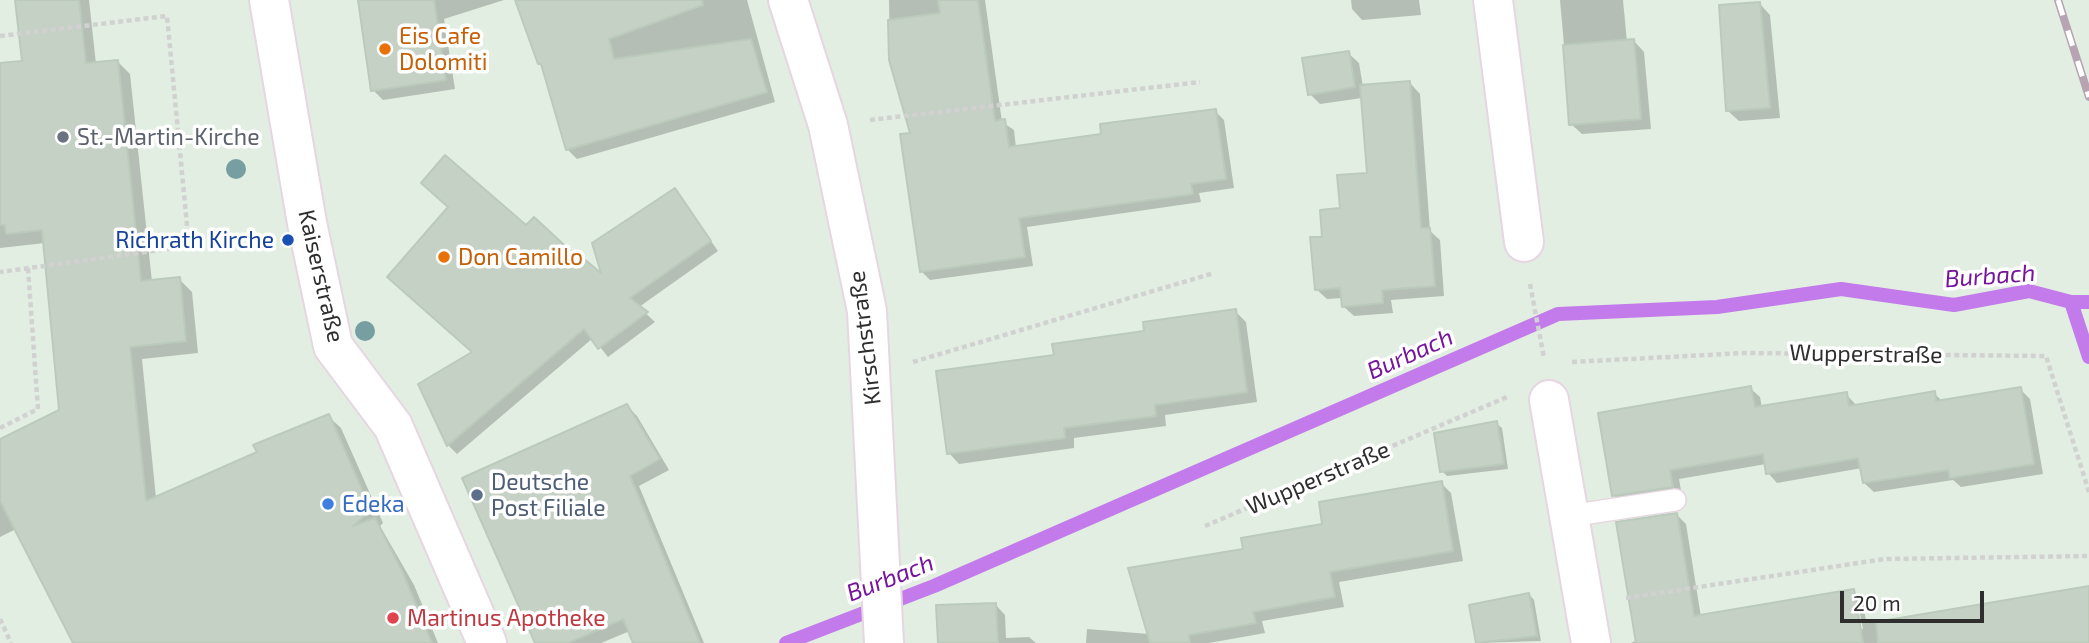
<!DOCTYPE html>
<meta charset="utf-8">
<style>
body{margin:0}
#map{position:relative;width:2089px;height:643px;overflow:hidden;background:#e2eee1;font-family:"Exo 2",sans-serif}
canvas{display:block}
.scale{position:absolute;left:1840px;top:591px;width:144px;height:32px;box-sizing:border-box;border:4px solid #2e2e2e;border-top:0;padding-left:9px;font-size:21px;line-height:24px;white-space:nowrap;color:#2e2e2e;-webkit-text-stroke:5px #fff;paint-order:stroke}
</style>
<div id="map">
<canvas width="2089" height="643"></canvas>
<div class="scale">20 m</div>
</div>
<script>
const context = document.querySelector('canvas').getContext('2d');
context.lineJoin = 'round';
function paint(path, color) {
  context.fillStyle = color;
  context.fill(path, 'evenodd');
}
function toPath(rows) {
  const path = new Path2D();
  for (const r of rows) {
    path.moveTo(r[0], r[1]);
    for (let i = 2; i < r.length; i += 2) path.lineTo(r[i], r[i + 1]);
  }
  return path;
}
function stroke(path, color, width, dash) {
  context.strokeStyle = color;
  context.lineWidth = width;
  context.lineCap = dash ? 'butt' : 'round';
  context.setLineDash(dash || []);
  context.stroke(path);
}
function drawText(font, color, halo, rows, align = 'center') {
  context.font = font + ' "Exo 2",sans-serif';
  context.lineWidth = 7;
  context.setLineDash([]);
  context.textBaseline = 'middle';
  context.strokeStyle = halo;
  context.fillStyle = color;
  for (const [text, x, y, turn = 0] of rows) {
    context.save();
    context.translate(x, y);
    context.rotate((+turn || 0) * Math.PI / 180);
    context.textAlign = isNaN(turn) ? turn : align;
    if (halo) context.strokeText(text, 0, 0);
    context.fillText(text, 0, 0);
    context.restore();
  }
}
const shadow = toPath([
 [17,0,89,0,96,64,118,62,130,74,152,282,179,279,192,292,198,353,142,359,156,498,259,453,328,416,341,428,383,523,380,526,414,585,438,643,74,643,16,529,0,537,0,441,61,411,45,243,0,248,0,65,24,62],
 [360,0,504,0,444,19,455,89,383,100,373,90],
 [517,0,747,0,775,102,577,159,567,149,543,67],
 [889,0,985,0,1002,122,1014,130,1016,148,1103,136,1215,111,1224,120,1234,188,1199,193,1201,202,1027,227,1033,266,930,280,921,271,912,134,890,60],
 [1351,0,1419,0,1421,15,1362,20,1352,9],
 [1560,0,1623,0,1627,42,1634,41,1644,52,1651,129,1582,134,1571,124],
 [1760,4,1770,15,1780,118,1739,121,1728,111],
 [1348,53,1359,63,1363,87,1410,83,1420,94,1430,231,1440,240,1444,296,1391,300,1393,313,1354,316,1343,306,1343,298,1327,299,1316,289,1324,238,1368,174,1362,98,1320,104,1310,94],
 [675,190,718,251,639,307,655,322,608,357,593,338,457,454,448,445,474,353,526,227,605,278],
 [1235,311,1246,322,1257,402,1165,415,1166,426,1074,438,1074,448,959,464,949,453,1056,356],
 [1750,388,1760,397,1762,408,1846,394,1857,406,1934,393,1943,402,2020,389,2030,399,2043,474,1961,487,1953,480,1874,492,1864,483,1862,468,1777,483,1768,473,1766,464,1679,479,1682,496,1623,505,1614,495],
 [627,406,637,416,669,470,639,486,704,643,635,643,630,631,601,643,537,643],
 [1496,423,1502,428,1508,469,1447,476,1442,471],
 [1441,483,1451,493,1463,561,1339,582,1344,607,1262,621,1265,633,1209,643,1086,643,1087,629,1149,634,1245,550],
 [1677,515,1686,524,1701,617,1853,591,1863,600,1866,622,1880,619,1883,623,2089,587,2089,643,1631,643,1637,640],
 [1854,599,1857,599,1863,629,1859,630],
 [1529,594,1534,600,1541,641,1477,643,1471,607],
 [995,604,1005,615,1006,638,1029,637,1036,643,939,643]
]);
const stream = toPath([
 [2071,302,2089,357],
 [786,643,934,586,1558,314,1717,307,1841,289,1954,305,2029,291,2071,302,2089,302]
]);
const building = toPath([
 [15,0,79,0,86,63,118,60,141,281,180,277,186,341,130,347,146,501,257,452,253,445,329,414,371,510,353,526,375,518,402,571,432,643,73,643,0,501,0,439,59,410,42,230,6,234,5,225,0,225,0,63,22,61,15,0],
 [358,0,434,0,446,80,371,91,358,0],
 [515,0,702,0,703,5,609,39,614,59,751,39,767,92,566,150,541,64,538,64,515,0],
 [938,0,978,0,995,121,1005,119,1009,147,1101,134,1100,124,1216,109,1226,179,1191,184,1193,194,1019,218,1025,257,920,272,900,134,910,133,889,60,888,20,940,13,938,0],
 [1760,2,1770,108,1726,111,1719,5,1760,2],
 [1634,39,1641,119,1569,125,1563,45,1634,39],
 [1349,51,1355,87,1308,95,1302,58,1349,51],
 [1410,81,1421,228,1430,228,1435,286,1382,290,1383,303,1342,307,1340,288,1315,290,1310,237,1322,237,1320,210,1340,208,1337,175,1367,173,1360,85,1410,81],
 [445,155,526,225,534,217,575,255,577,253,601,273,592,243,675,188,711,241,630,298,648,312,598,349,584,329,447,446,418,384,472,352,387,277,448,207,421,183,445,155],
 [1236,309,1247,392,1155,405,1156,416,1064,428,1065,438,947,454,936,371,1054,355,1052,344,1144,331,1143,322,1236,309],
 [1751,386,1755,407,1847,392,1849,406,1935,391,1936,401,2021,387,2034,464,1950,478,1948,470,1863,483,1858,458,1766,474,1763,454,1670,470,1673,487,1612,496,1598,413,1751,386],
 [627,404,660,459,630,476,700,643,633,643,623,619,568,643,535,643,462,478,627,404],
 [1497,421,1504,464,1440,472,1434,433,1497,421],
 [1442,481,1453,551,1330,572,1335,597,1253,612,1256,623,1189,635,1190,643,1150,643,1128,568,1243,549,1241,538,1322,524,1319,502,1442,481],
 [1677,513,1694,616,1854,589,1863,643,1636,643,1616,522,1677,513],
 [2089,586,2089,643,1878,643,1876,622,2089,586],
 [1529,593,1537,636,1476,643,1469,605,1529,593],
 [996,603,998,643,938,643,936,605,996,603]
]);
const path = toPath([
 [0,36,167,16,189,246,0,272],
 [870,120,1200,82],
 [1530,284,1544,358],
 [913,362,1214,273],
 [1572,362,1745,353,2046,356,2089,492],
 [0,428,38,409,28,268],
 [1205,526,1507,397],
 [1626,598,1885,559,2089,556],
 [0,619,11,643]
]);
const lane = toPath([
 [1569,516,1675,500]
]);
const street = toPath([
 [269,0,307,223,333,346,393,426,487,643],
 [788,0,828,125,867,311,884,643],
 [1493,0,1524,242],
 [1549,400,1591,643]
]);
const rail = toPath([
 [2058,0,2089,97]
]);
const trees = [
 [236,169],
 [365,331]
];
const markers = [
 [385,49,7,"#e8710a"],
 [63,137,7,"#6b7280"],
 [288,240,7,"#1a4fb4"],
 [444,257,7,"#e8710a"],
 [477,495,7,"#5c6f8a"],
 [328,504,7,"#3f7fe0"],
 [393,618,7,"#e0444e"]
];
const foodNames = [
 ["Eis Cafe",399,36],
 ["Dolomiti",399,62],
 ["Don Camillo",458,257]
];
const worshipNames = [
 ["St.-Martin-Kirche",77,137]
];
const transitNames = [
 ["Richrath Kirche",274,240]
];
const streetNames = [
 ["Kaiserstraße",321,276,77],
 ["Kirschstraße",865,338,-97],
 ["Wupperstraße",1866,354,1],
 ["Wupperstraße",1318,478,-23]
];
const serviceNames = [
 ["Deutsche",491,482],
 ["Post Filiale",491,508]
];
const shopNames = [
 ["Edeka",342,504]
];
const healthNames = [
 ["Martinus Apotheke",407,618]
];
const waterNames = [
 ["Burbach",1990,276,-4],
 ["Burbach",1410,354,-24],
 ["Burbach",890,578,-21]
];
paint(shadow, '#0003');
stroke(stream, '#c37aea', 14);
paint(building, '#c6d1c6');
stroke(building, '#bacabb', 2);
stroke(lane, '#e5d6e2', 24);
stroke(street, '#e5d6e2', 42);
stroke(path, '#d1d1d1', 4.5, [5, 3.5]);
stroke(lane, '#fff', 21);
stroke(street, '#fff', 38);
stroke(rail, '#b7a4b2', 8);
stroke(rail, '#fff', 5, [16]);
context.fillStyle = '#779ea0';
for (const [x, y] of trees) {
  context.beginPath();
  context.arc(x, y, 10, 0, 2 * Math.PI);
  context.fill();
}
for (const [x, y, r, color] of markers) {
  const dot = new Path2D();
  dot.arc(x, y, r, 0, 2 * Math.PI);
  context.fillStyle = color;
  context.fill(dot);
  stroke(dot, '#fff', 2.5);
}
drawText('23px', '#c56008', '#fff', foodNames, 'left');
drawText('23px', '#5b616d', '#fff', worshipNames, 'left');
drawText('23px', '#164399', '#fff', transitNames, 'right');
drawText('23px', '#2e2e2e', '#fff', streetNames);
drawText('23px', '#4e5e75', '#fff', serviceNames, 'left');
drawText('23px', '#366cbe', '#fff', shopNames, 'left');
drawText('23px', '#be3a42', '#fff', healthNames, 'left');
drawText('italic 24px', '#76149b', '#fff', waterNames);
</script>
